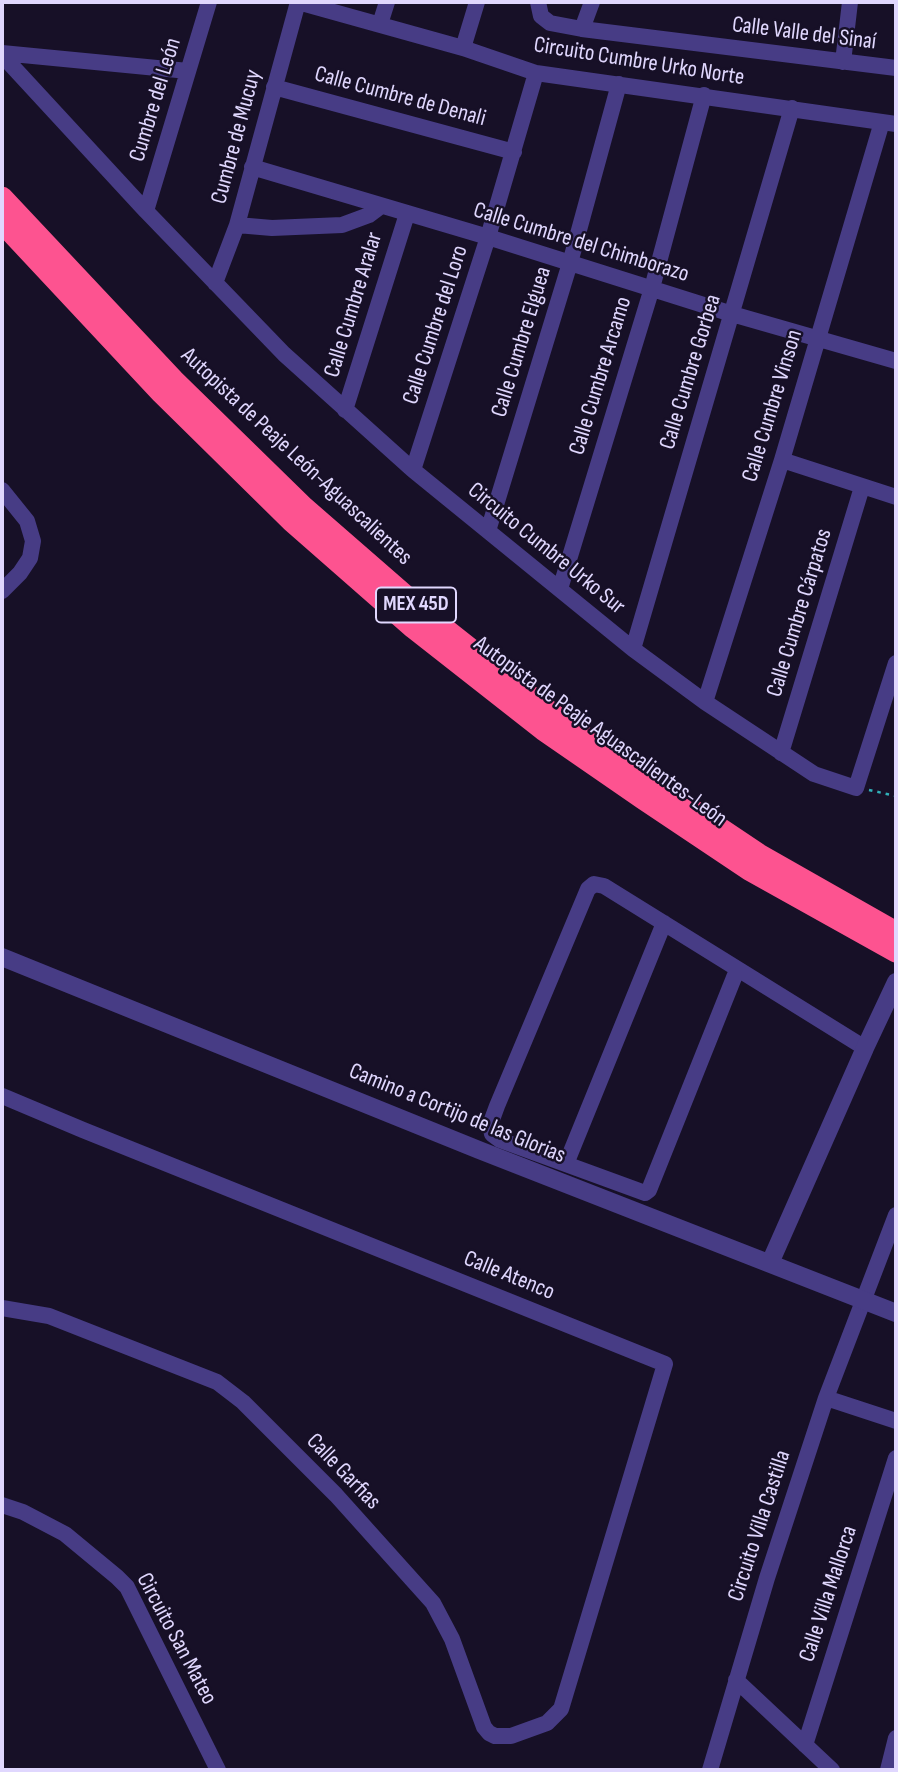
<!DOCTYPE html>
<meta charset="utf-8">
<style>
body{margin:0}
#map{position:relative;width:898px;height:1772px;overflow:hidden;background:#171027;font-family:"Sofia Sans Condensed",sans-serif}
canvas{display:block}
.frame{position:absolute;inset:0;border:4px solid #e0d7fe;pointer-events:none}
</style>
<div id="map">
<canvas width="898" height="1772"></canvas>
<div class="frame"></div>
</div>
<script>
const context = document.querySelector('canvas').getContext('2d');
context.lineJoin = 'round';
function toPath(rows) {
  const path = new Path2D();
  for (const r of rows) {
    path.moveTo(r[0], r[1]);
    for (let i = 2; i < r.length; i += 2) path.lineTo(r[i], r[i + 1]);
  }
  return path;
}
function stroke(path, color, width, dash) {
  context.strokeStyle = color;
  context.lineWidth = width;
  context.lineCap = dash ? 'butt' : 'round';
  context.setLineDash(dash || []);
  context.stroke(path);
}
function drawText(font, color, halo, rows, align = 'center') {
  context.font = font + ' "Sofia Sans Condensed",sans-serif';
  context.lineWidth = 5;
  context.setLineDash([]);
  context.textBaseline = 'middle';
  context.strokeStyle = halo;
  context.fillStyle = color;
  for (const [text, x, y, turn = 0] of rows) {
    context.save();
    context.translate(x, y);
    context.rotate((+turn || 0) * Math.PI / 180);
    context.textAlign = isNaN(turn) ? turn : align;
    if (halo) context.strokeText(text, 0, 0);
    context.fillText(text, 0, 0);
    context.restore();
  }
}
const path = toPath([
 [869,790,896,796]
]);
const minor = toPath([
 [298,2,463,48,536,73,896,124],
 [538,2,541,16,550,23,582,29,896,68],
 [380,24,387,2],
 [582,29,592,2],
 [463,48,477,2],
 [2,53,188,71],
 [2,55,146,211,284,354,413,470,633,649,705,702,814,774,856,788,896,663],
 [843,62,850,2],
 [274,87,514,152],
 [252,167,488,237,732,314,896,361],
 [146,211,209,2],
 [237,225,272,228,342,225,369,215,381,206],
 [215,283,237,225,298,2],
 [345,410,407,214],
 [782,460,896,497],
 [413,470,488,237,536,73],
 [2,490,27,521,33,541,30,558,20,573,2,591],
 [488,531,570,263,619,84],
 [560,589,652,288,704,95],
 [633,649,792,108],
 [705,702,782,460,882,122],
 [781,753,862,487],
 [737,970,649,1190,645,1193,500,1140,492,1134,490,1125,497,1106,588,889,594,884,604,886,865,1048],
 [2,1096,83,1130,665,1364,561,1709,547,1723,511,1736,495,1736,489,1733,484,1727,452,1639,433,1603,336,1495,243,1402,217,1382,49,1316,2,1308],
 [566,1164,664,923],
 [826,1398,896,1421],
 [2,1505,23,1512,65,1534,117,1577,127,1587,218,1770],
 [736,1680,832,1770],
 [805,1745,896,1458],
 [710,1770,767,1578,826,1398,896,1215],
 [888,1770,896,1738]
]);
const tertiary = toPath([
 [2,957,479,1150,896,1313],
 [770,1263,865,1048,896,982]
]);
const motorway = toPath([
 [2,197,174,380,304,507,428,615,557,717,605,751,759,854,896,932],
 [2,223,161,393,291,521,413,628,543,730,643,799,749,870,896,952]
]);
const shields = [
 [416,605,80]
];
const shieldNames = [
 ["MEX 45D",416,605]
];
const streetNames = [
 ["Calle Valle del Sinaí",804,34,7],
 ["Circuito Cumbre Urko Norte",639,62,9],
 ["Calle Cumbre de Denali",400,97,15],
 ["Cumbre del León",156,100,-73],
 ["Cumbre de Mucuy",237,137,-75],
 ["Calle Cumbre del Chimborazo",581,243,17],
 ["Calle Cumbre Aralar",354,305,-73],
 ["Calle Cumbre del Loro",436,325,-72],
 ["Calle Cumbre Elguea",522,342,-73],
 ["Calle Cumbre Gorbea",691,372,-73],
 ["Calle Cumbre Arcamo",601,376,-73],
 ["Calle Cumbre Vinson",773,406,-73],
 ["Autopista de Peaje León-Aguascalientes",296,457,43],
 ["Circuito Cumbre Urko Sur",546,549,39],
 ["Calle Cumbre Cárpatos",800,613,-73],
 ["Autopista de Peaje Aguascalientes-León",600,732,36],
 ["Camino a Cortijo de las Glorias",457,1114,22],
 ["Calle Atenco",509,1276,22],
 ["Calle Garfias",343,1472,46],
 ["Circuito Villa Castilla",760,1526,-72],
 ["Calle Villa Mallorca",829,1594,-72],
 ["Circuito San Mateo",176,1639,62]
];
stroke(path, '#31b0b8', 2.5, [3.5, 5]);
stroke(minor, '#473c85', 16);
stroke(tertiary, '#473c85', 18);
stroke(motorway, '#fd5390', 21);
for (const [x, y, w] of shields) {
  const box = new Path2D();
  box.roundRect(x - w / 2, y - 17.5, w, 35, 5);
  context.fillStyle = '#171027';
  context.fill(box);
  stroke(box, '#e0d7fe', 2);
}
drawText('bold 21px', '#e0d7fe', null, shieldNames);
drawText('23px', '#e0d7fe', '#171027', streetNames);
</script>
